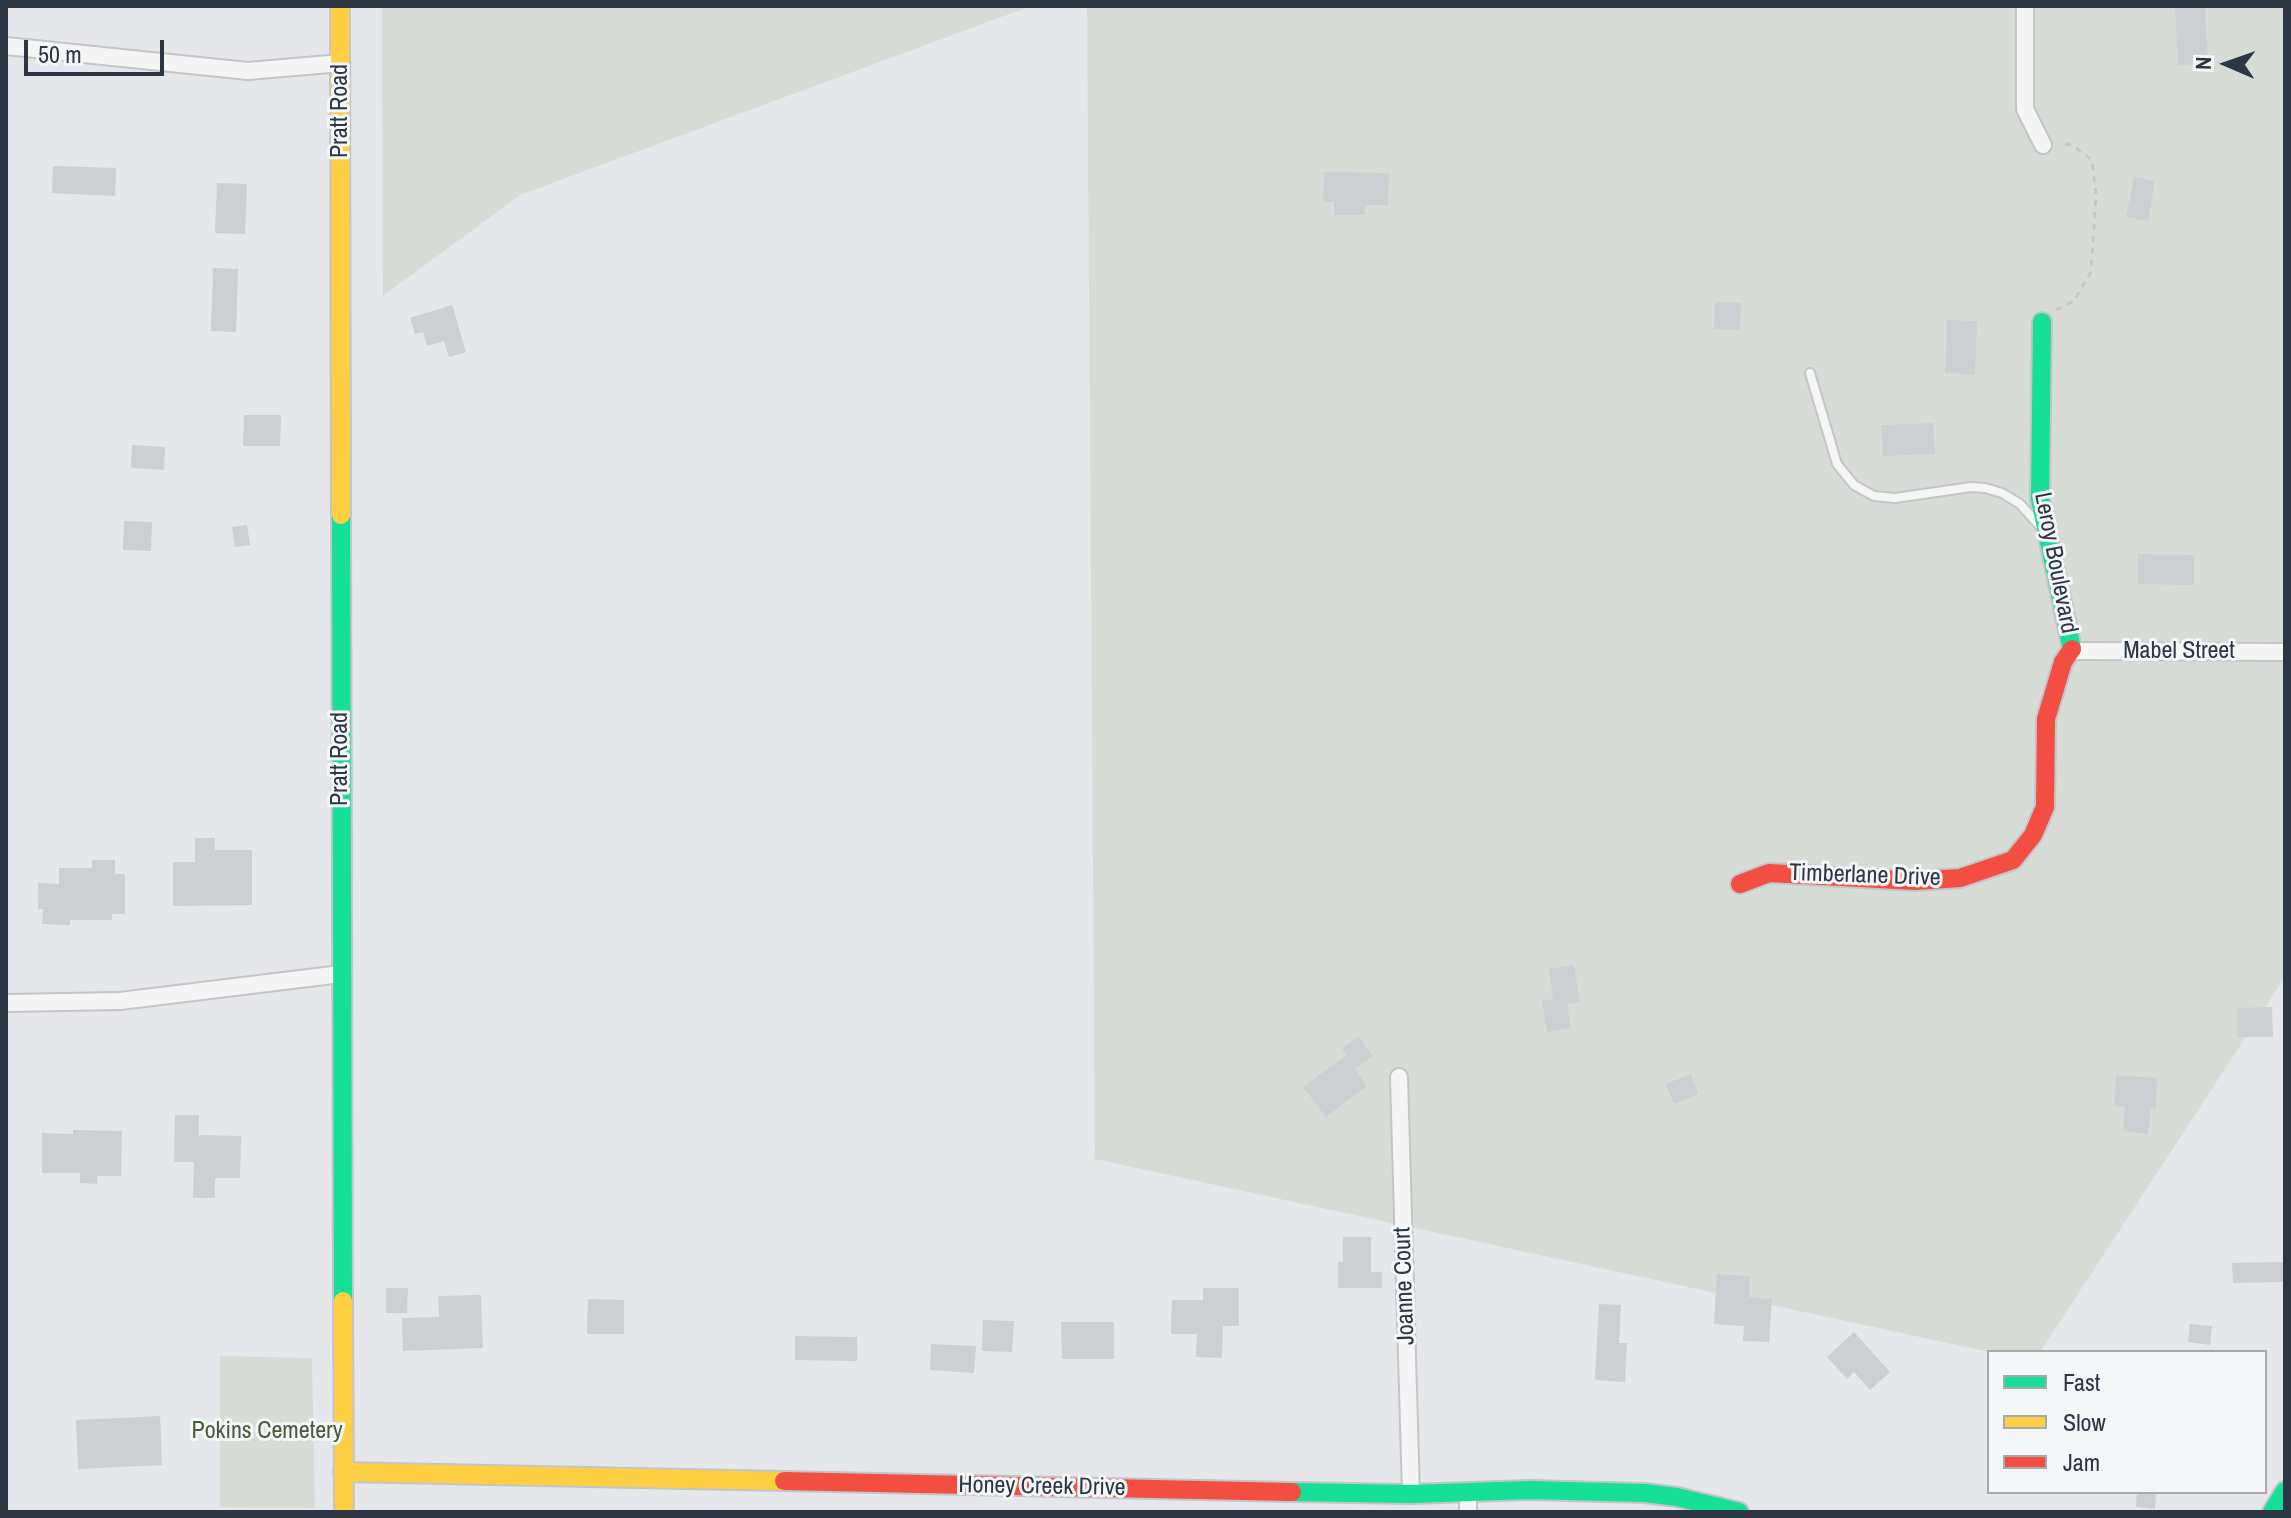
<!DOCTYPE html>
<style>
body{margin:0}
#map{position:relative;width:2291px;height:1518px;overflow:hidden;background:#e5e7ea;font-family:"Archivo Narrow",sans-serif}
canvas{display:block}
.frame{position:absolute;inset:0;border:8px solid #2c3743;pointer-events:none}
.legend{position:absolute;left:1987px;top:1350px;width:280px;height:144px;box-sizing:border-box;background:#f4f6f8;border:2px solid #a4aab0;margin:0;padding:10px 14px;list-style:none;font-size:24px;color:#2c3743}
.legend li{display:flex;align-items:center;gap:16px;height:40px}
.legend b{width:40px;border:2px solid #a4aab0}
.north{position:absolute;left:2187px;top:24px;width:80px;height:80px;-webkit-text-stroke:6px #f4f6f8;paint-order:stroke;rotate:272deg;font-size:22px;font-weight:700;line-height:32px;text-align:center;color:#2c3743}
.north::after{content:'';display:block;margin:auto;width:28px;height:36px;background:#2c3743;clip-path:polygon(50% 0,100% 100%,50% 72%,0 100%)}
.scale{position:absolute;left:24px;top:40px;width:140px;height:36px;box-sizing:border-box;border:4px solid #2c3743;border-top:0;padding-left:10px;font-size:24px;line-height:28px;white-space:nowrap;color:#2c3743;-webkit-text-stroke:6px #f4f6f8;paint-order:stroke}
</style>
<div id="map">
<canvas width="2291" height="1518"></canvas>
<div class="frame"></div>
<ul class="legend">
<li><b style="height:10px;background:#16e098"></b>Fast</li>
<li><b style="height:10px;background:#ffcf43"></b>Slow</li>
<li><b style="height:10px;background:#f24e42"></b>Jam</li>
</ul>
<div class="north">N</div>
<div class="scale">50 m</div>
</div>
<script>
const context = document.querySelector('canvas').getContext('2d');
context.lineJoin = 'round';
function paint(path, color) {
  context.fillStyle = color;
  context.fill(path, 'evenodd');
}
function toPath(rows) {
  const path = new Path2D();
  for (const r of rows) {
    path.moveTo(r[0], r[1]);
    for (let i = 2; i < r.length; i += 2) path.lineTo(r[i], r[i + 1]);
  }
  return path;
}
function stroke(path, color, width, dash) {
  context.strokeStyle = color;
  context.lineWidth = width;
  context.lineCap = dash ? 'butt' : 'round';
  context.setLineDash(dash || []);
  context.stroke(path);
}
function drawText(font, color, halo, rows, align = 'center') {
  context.font = font + ' "Archivo Narrow",sans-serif';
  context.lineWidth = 6;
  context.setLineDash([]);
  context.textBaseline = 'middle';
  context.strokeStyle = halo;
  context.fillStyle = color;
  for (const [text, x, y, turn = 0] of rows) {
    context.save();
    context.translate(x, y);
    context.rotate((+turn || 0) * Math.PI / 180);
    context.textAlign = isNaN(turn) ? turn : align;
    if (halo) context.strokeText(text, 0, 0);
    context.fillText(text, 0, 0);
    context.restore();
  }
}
const green = toPath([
 [382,6,1031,6,520,195,383,296],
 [1087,6,2285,6,2285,977,2040,1352,1989,1352,1095,1159],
 [220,1356,312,1358,315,1508,220,1507]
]);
const building = toPath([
 [2175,6,2205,6,2208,64,2178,65],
 [53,166,116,168,115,196,52,193],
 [1324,172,1389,173,1388,205,1365,205,1365,215,1334,215,1334,202,1323,202],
 [2134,177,2155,181,2148,221,2126,217],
 [217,183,247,184,245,234,215,233],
 [213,268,238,269,236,332,211,331],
 [1715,302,1741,303,1740,330,1714,329],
 [452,305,466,352,449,357,444,341,427,346,423,332,415,334,410,318],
 [1947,320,1977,321,1975,375,1945,373],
 [244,415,281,415,280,446,243,446],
 [1933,423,1935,454,1883,456,1881,425],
 [132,445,165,447,164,470,131,468],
 [124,521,152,522,151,551,123,550],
 [247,525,250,545,235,547,232,527],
 [2138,554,2194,555,2194,585,2137,584],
 [195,838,215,838,215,850,252,850,252,905,173,906,173,862,195,862],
 [92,860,115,860,115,874,125,874,125,914,112,914,112,920,70,920,70,925,42,924,43,909,38,909,38,883,59,884,59,868,92,868],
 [1574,965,1580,1002,1567,1004,1571,1028,1547,1032,1542,1001,1553,999,1549,969],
 [2272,1007,2273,1037,2237,1037,2237,1008],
 [1359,1036,1373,1056,1355,1069,1367,1086,1326,1117,1303,1087,1346,1055,1342,1048],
 [1691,1074,1698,1094,1674,1104,1666,1084],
 [2116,1075,2157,1078,2156,1109,2151,1108,2148,1134,2123,1131,2125,1107,2114,1106],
 [175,1115,199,1115,199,1135,241,1136,240,1178,215,1178,215,1198,193,1198,194,1162,174,1162],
 [73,1130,122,1131,121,1176,97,1176,97,1184,80,1183,80,1173,42,1173,42,1133,73,1134],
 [1343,1237,1371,1237,1371,1272,1382,1272,1382,1288,1338,1288,1338,1262,1343,1262],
 [2285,1262,2285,1282,2233,1283,2232,1263],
 [1717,1274,1750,1276,1749,1297,1772,1299,1769,1342,1743,1341,1744,1326,1714,1324],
 [386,1288,408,1288,407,1313,386,1313],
 [1203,1288,1239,1288,1239,1326,1223,1326,1222,1358,1196,1357,1197,1334,1171,1334,1172,1300,1203,1300],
 [481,1295,483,1348,403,1351,402,1318,439,1317,438,1296],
 [588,1299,624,1300,624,1334,587,1334],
 [1599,1304,1621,1305,1619,1343,1627,1343,1625,1382,1595,1380],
 [983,1320,1014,1321,1012,1352,982,1351],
 [1061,1322,1114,1322,1114,1359,1062,1359],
 [2190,1324,2212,1326,2210,1345,2188,1342],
 [1854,1332,1890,1372,1870,1390,1854,1372,1847,1379,1827,1357],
 [795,1336,857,1337,857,1361,795,1360],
 [931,1344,976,1346,974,1373,930,1370],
 [160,1416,162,1465,78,1469,76,1420],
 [2137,1492,2156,1492,2155,1509,2136,1507]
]);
const path = toPath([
 [2056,310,2074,301,2091,272,2096,195,2092,160,2073,146,2059,141]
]);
const lane = toPath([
 [1810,373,1837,464,1854,485,1874,496,1895,498,1971,487,1985,488,2002,493,2020,504,2039,525]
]);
const street = toPath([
 [2025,6,2025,109,2043,145],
 [6,46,248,71,341,63],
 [2072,651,2285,652],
 [6,1003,120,1001,341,974],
 [1399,1077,1411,1494],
 [1468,1512,1468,1494]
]);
const fast = toPath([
 [2042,322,2040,499,2072,649],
 [341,515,343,1301],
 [1292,1492,1411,1494,1529,1490,1645,1493,1677,1497,1739,1512],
 [2272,1512,2285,1491]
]);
const slow = toPath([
 [340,6,341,515],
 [343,1301,344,1512],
 [343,1472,784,1481]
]);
const jam = toPath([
 [1740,884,1769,873,1915,881,1960,878,2013,860,2033,835,2045,807,2046,719,2063,662,2072,649],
 [784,1481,1292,1492]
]);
const streetNames = [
 ["Pratt Road",341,111,-90],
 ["Leroy Boulevard",2055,563,79],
 ["Mabel Street",2179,652],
 ["Pratt Road",341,759,-90],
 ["Timberlane Drive",1865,876,2],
 ["Joanne Court",1405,1286,-92],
 ["Honey Creek Drive",1042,1487,1]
];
const parkNames = [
 ["Pokins Cemetery",267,1432]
];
paint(green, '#d7ddd6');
paint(building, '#cdcfd2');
stroke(lane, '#c3c5c8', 12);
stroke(street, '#c3c5c8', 20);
stroke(fast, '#c3c5c8', 22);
stroke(slow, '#c3c5c8', 22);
stroke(jam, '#c3c5c8', 22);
stroke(path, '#c5c8ca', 3, [6, 6]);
stroke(lane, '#f5f5f6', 8);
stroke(street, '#f5f5f6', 16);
stroke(fast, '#16e098', 18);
stroke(slow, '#ffcf43', 18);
stroke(jam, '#f24e42', 18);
drawText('24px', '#2c3743', '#f4f6f8', streetNames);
drawText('24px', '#445e3a', '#f4f6f8', parkNames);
</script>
